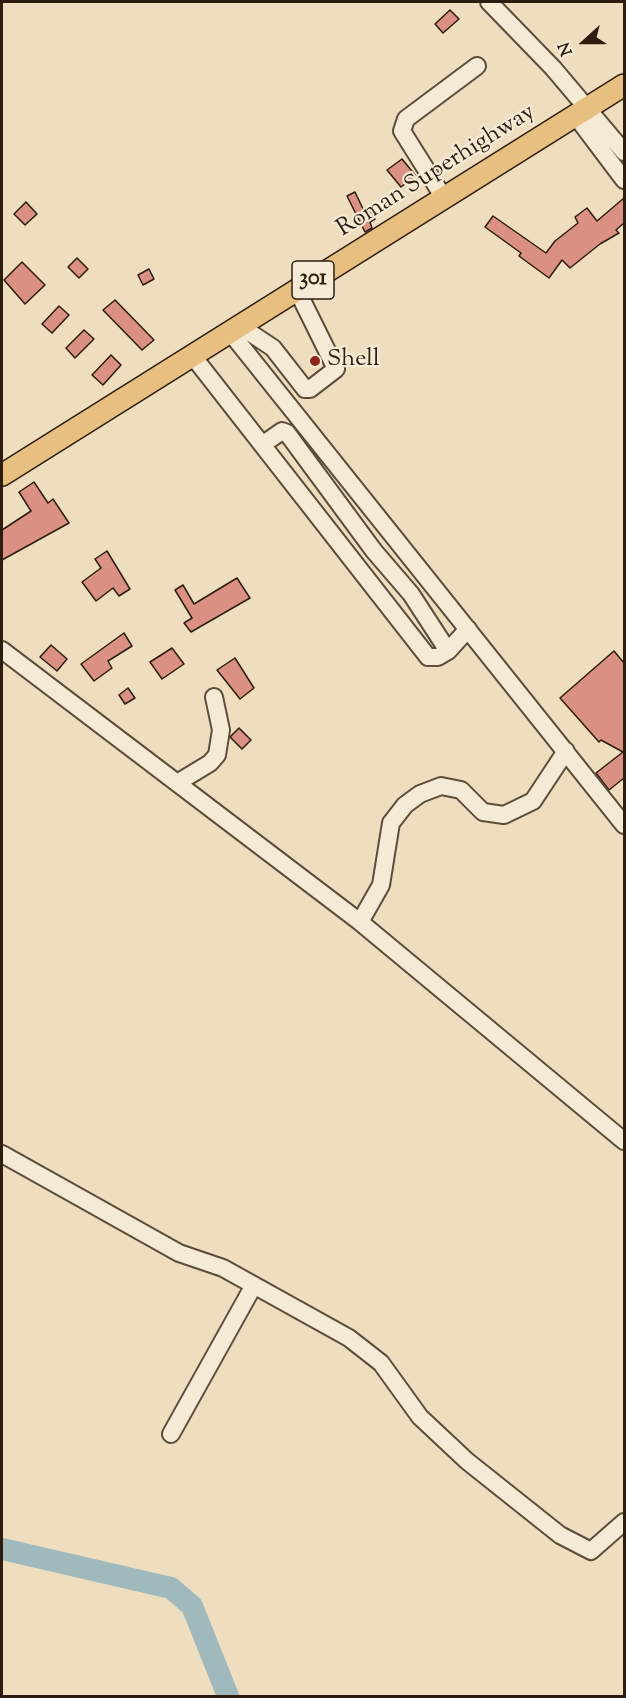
<!DOCTYPE html>
<style>
body{margin:0}
#map{position:relative;width:626px;height:1698px;overflow:hidden;background:#eedebf;font-family:"Sorts Mill Goudy",serif}
canvas{display:block}
.frame{position:absolute;inset:0;border:3px solid #2c1d0f;pointer-events:none}
.north{position:absolute;left:554px;top:12px;width:60px;height:60px;-webkit-text-stroke:4px #f4ead5;paint-order:stroke;rotate:249deg;font-size:16px;font-weight:700;line-height:24px;text-align:center;color:#2c1d0f}
.north::after{content:'';display:block;margin:auto;width:21px;height:27px;background:#2c1d0f;clip-path:polygon(50% 0,100% 100%,50% 72%,0 100%)}
</style>
<div id="map">
<canvas width="626" height="1698"></canvas>
<div class="frame"></div>
<div class="north">N</div>
</div>
<script>
const context = document.querySelector('canvas').getContext('2d');
context.lineJoin = 'round';
function toPath(rows) {
  const path = new Path2D();
  for (const r of rows) {
    path.moveTo(r[0], r[1]);
    for (let i = 2; i < r.length; i += 2) path.lineTo(r[i], r[i + 1]);
  }
  return path;
}
function stroke(path, color, width, dash) {
  context.strokeStyle = color;
  context.lineWidth = width;
  context.lineCap = dash ? 'butt' : 'round';
  context.setLineDash(dash || []);
  context.stroke(path);
}
function paint(path, color) {
  context.fillStyle = color;
  context.fill(path, 'evenodd');
}
function drawText(font, color, halo, rows, align = 'center') {
  context.font = font + ' "Sorts Mill Goudy",serif';
  context.lineWidth = 4.5;
  context.setLineDash([]);
  context.textBaseline = 'middle';
  context.strokeStyle = halo;
  context.fillStyle = color;
  for (const [text, x, y, turn = 0] of rows) {
    context.save();
    context.translate(x, y);
    context.rotate((+turn || 0) * Math.PI / 180);
    context.textAlign = isNaN(turn) ? turn : align;
    if (halo) context.strokeText(text, 0, 0);
    context.fillText(text, 0, 0);
    context.restore();
  }
}
const river = toPath([
 [2,1549,171,1588,192,1606,228,1696]
]);
const building = toPath([
 [450,10,459,19,443,33,435,24,450,10],
 [402,159,416,176,401,187,387,170,402,159],
 [355,192,365,213,370,210,375,219,370,222,372,228,365,232,347,196,355,192],
 [624,198,624,223,616,230,619,233,600,244,570,268,562,260,549,278,519,256,521,253,485,227,493,216,546,253,555,241,578,223,575,217,587,208,597,221,624,198],
 [26,202,37,214,25,225,14,214,26,202],
 [77,258,88,269,79,278,68,267,77,258],
 [22,262,45,285,25,304,4,280,22,262],
 [149,269,154,279,143,285,138,275,149,269],
 [115,300,154,340,142,350,103,310,115,300],
 [59,306,69,315,52,333,42,324,59,306],
 [84,330,94,339,75,358,66,348,84,330],
 [111,355,121,365,103,385,92,375,111,355],
 [34,482,48,503,53,499,69,523,2,560,2,530,31,511,19,492,34,482],
 [107,551,130,589,119,596,113,588,96,601,82,582,101,568,95,559,107,551],
 [237,578,250,598,191,632,184,623,192,618,175,590,183,585,194,604,237,578],
 [124,633,132,646,108,661,112,668,94,681,81,664,124,633],
 [51,645,67,659,57,671,40,657,51,645],
 [172,648,184,664,162,679,150,662,172,648],
 [614,651,624,663,624,778,609,790,596,773,623,752,601,740,599,742,560,698,614,651],
 [235,658,254,688,240,699,217,670,235,658],
 [128,688,135,698,125,704,119,695,128,688],
 [239,728,251,740,242,749,230,737,239,728]
]);
const minor = toPath([
 [489,2,553,68,624,152],
 [575,115,624,180],
 [444,198,402,131,406,119,477,66],
 [240,326,273,348,305,389,310,389,336,369,297,290],
 [230,332,624,825],
 [192,355,428,657,438,657,448,651,468,629],
 [262,445,282,431,287,433,374,551,411,594,448,651],
 [2,650,360,922,624,1141],
 [177,783,210,763,217,755,221,730,214,697],
 [360,922,381,885,391,823,405,805,420,794,441,786,461,790,483,812,504,815,533,801,566,751],
 [2,1154,179,1253,223,1268,349,1338,381,1363,420,1417,467,1461,560,1535,591,1551,624,1522],
 [171,1434,254,1285]
]);
const major = toPath([
 [2,475,624,85]
]);
const markers = [
 [315,361,6,"#8f2418"]
];
const shields = [
 [313,280,42]
];
const shieldNames = [
 ["301",313,280]
];
const streetNames = [
 ["Roman Superhighway",437,172,-32]
];
const poiNames = [
 ["Shell",327,361]
];
stroke(river, '#9fb9bd', 22);
paint(building, '#db9084');
stroke(building, '#2c1d0f', 1.5);
stroke(minor, '#5c4d3b', 20);
stroke(major, '#2c1d0f', 24);
stroke(minor, '#f4ead5', 16);
stroke(major, '#e7bf80', 21);
for (const [x, y, r, color] of markers) {
  const dot = new Path2D();
  dot.arc(x, y, r, 0, 2 * Math.PI);
  context.fillStyle = color;
  context.fill(dot);
  stroke(dot, '#f4ead5', 2);
}
for (const [x, y, w] of shields) {
  const box = new Path2D();
  box.roundRect(x - w / 2, y - 19, w, 38, 4.5);
  context.fillStyle = '#f4ead5';
  context.fill(box);
  stroke(box, '#2c1d0f', 1.5);
}
drawText('bold 22px', '#2c1d0f', null, shieldNames);
drawText('24px', '#2c1d0f', '#f4ead5', streetNames);
drawText('24px', '#2c1d0f', '#f4ead5', poiNames, 'left');
</script>
